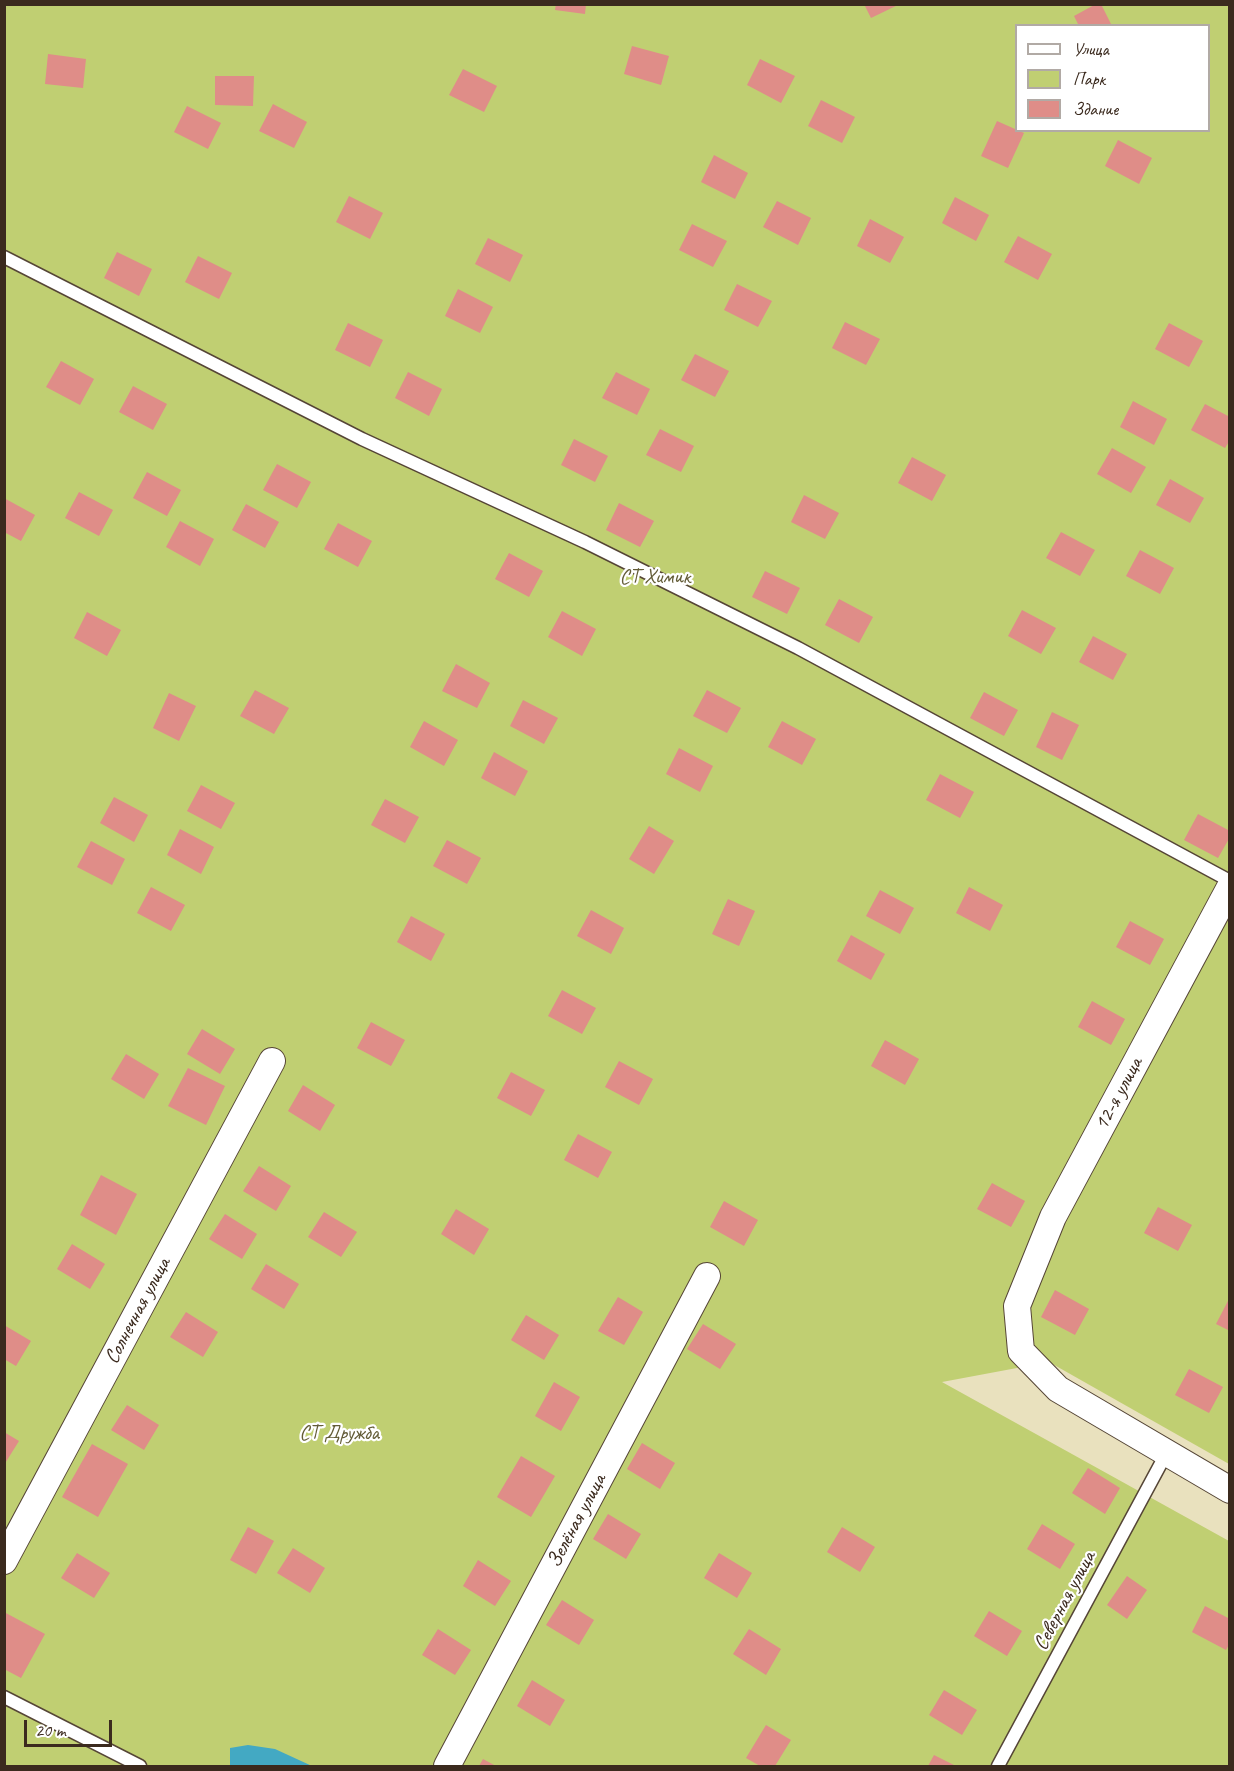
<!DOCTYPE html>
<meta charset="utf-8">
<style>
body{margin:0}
#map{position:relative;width:1234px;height:1771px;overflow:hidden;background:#e9e1be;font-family:Caveat,sans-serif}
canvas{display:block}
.frame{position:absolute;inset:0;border:6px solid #3b2a1e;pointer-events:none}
.legend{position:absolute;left:1015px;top:24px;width:195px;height:108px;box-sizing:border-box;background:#fff;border:2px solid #b1aaa5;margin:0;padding:8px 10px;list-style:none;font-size:18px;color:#3b2a1e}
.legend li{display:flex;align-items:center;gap:12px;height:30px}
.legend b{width:30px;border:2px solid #b1aaa5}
.scale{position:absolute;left:24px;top:1720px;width:88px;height:27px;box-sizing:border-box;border:3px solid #3b2a1e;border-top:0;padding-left:8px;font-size:18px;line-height:21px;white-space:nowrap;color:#3b2a1e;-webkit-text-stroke:4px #fff;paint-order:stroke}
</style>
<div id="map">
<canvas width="1234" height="1771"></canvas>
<div class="frame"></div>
<ul class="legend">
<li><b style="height:8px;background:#fff"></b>Улица</li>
<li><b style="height:16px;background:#c0cf72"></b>Парк</li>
<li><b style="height:16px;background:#df8d88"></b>Здание</li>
</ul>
<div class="scale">20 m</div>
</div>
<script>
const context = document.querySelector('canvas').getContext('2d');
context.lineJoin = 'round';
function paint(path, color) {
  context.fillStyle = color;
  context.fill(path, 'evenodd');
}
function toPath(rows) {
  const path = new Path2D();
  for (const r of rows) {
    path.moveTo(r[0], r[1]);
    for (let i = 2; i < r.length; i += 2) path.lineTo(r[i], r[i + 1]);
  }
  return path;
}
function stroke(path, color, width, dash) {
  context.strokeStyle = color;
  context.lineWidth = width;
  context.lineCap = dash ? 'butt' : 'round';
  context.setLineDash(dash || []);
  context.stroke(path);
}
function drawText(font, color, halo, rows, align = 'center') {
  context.font = font + ' Caveat,sans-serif';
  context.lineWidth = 4.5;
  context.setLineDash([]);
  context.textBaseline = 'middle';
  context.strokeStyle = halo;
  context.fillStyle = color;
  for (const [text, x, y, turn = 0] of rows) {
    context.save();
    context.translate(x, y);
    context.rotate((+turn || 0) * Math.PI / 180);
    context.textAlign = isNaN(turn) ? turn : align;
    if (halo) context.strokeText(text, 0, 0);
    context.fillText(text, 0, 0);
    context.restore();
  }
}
const green = toPath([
 [5,5,1229,5,1229,1464,1049,1362,942,1382,1229,1541,1229,1766,5,1766],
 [1016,26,1208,26,1208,130,1016,130]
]);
const water = toPath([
 [248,1745,275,1749,312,1766,230,1766,230,1748]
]);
const building = toPath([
 [556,4,586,4,585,14,555,10],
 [864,4,900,4,871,18],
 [1096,4,1101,4,1112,26,1079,26,1074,16],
 [632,46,669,56,661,85,624,74],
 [48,54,86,59,83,88,45,84],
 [760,59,795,76,781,103,747,85],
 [463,69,497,86,484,112,449,95],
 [215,76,254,76,253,106,215,105],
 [821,100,855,117,842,143,808,126],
 [273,104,307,122,294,148,259,131],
 [187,106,221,123,208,149,174,132],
 [997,121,1024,133,1008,168,981,156],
 [1118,140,1152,158,1139,184,1105,166],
 [714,155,748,173,735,199,701,182],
 [349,196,383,213,370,239,336,222],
 [955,197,989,215,976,241,942,223],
 [777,201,811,218,798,245,763,227],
 [870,219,904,237,890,263,857,246],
 [692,224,727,241,713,267,679,250],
 [1018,236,1052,254,1038,280,1004,262],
 [488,238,523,255,510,282,475,264],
 [117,252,152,269,139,296,104,278],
 [198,256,232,273,219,299,185,282],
 [737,284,772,301,758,327,724,310],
 [458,289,493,307,480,333,445,316],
 [845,322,880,339,866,365,832,348],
 [348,323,383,340,370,367,335,350],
 [1169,323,1203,341,1189,367,1155,349],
 [695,354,729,371,715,397,681,380],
 [61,361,94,379,80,405,46,387],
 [408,372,442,389,429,416,395,398],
 [616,372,650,389,637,415,602,398],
 [133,386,167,404,153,430,119,412],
 [1133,401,1167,419,1154,445,1120,427],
 [1205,404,1230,417,1230,440,1225,448,1191,430],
 [660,429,694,446,681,472,646,455],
 [574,439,608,456,595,482,561,465],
 [1112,448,1146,467,1131,493,1097,474],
 [912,457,946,475,932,501,898,483],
 [277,464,311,482,297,508,263,490],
 [147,472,181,490,167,516,133,498],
 [1170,479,1204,498,1190,523,1156,505],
 [79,492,113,510,99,536,65,518],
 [804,495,839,513,825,539,791,522],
 [4,498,35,515,21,541,4,532],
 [619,503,654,521,640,547,606,530],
 [246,504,279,522,265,548,232,530],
 [180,521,214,539,200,566,166,547],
 [338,523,372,541,358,567,324,549],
 [1061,532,1095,550,1080,576,1046,558],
 [1140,550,1174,568,1160,594,1126,576],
 [509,553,543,571,529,597,495,579],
 [765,571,800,588,787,614,752,597],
 [839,599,873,617,859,643,825,625],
 [1022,610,1056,628,1041,654,1008,636],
 [562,611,596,629,582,656,548,637],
 [87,612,121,630,107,656,74,638],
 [1093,636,1127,654,1113,680,1079,662],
 [456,664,490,683,477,708,442,691],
 [255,690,289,708,274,734,240,716],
 [707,690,741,708,727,733,693,716],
 [984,692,1018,710,1004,736,970,718],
 [169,693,196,706,179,741,153,728],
 [523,700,558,718,544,744,510,726],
 [1052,712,1079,725,1062,760,1036,747],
 [424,721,458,740,444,766,410,747],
 [782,721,816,739,802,765,768,747],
 [679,748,713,766,700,792,666,774],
 [494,752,528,771,515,796,481,778],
 [940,774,974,792,960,818,926,800],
 [201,785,235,803,221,829,187,811],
 [114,797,148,815,134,842,100,823],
 [385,799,419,817,405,843,371,825],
 [1198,814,1230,831,1230,837,1218,858,1184,840],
 [649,826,674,841,654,874,629,859],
 [180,829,214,847,201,874,167,855],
 [447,840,481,858,467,884,433,866],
 [91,841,125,859,112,885,77,867],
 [151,887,185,905,171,931,137,913],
 [969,887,1003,905,990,931,956,913],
 [880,890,914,908,900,934,866,916],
 [728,899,755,911,739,946,712,934],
 [591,910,624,928,611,954,577,936],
 [411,916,445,934,431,961,397,942],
 [1130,921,1164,939,1150,965,1116,947],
 [851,935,885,954,871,980,837,961],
 [562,990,596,1008,582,1034,548,1016],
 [1092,1001,1125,1019,1111,1045,1078,1027],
 [371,1022,405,1040,391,1066,357,1048],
 [202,1029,235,1049,220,1074,187,1054],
 [885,1040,919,1059,905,1085,871,1066],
 [126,1054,159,1074,144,1099,111,1079],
 [619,1061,653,1079,639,1105,605,1087],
 [188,1068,225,1086,206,1125,168,1106],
 [511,1072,545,1090,531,1116,497,1098],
 [303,1085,335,1105,320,1131,288,1111],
 [578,1134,612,1152,598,1178,564,1160],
 [259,1166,291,1186,276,1211,243,1191],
 [101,1175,137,1194,116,1235,80,1215],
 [992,1183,1025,1201,1011,1227,977,1209],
 [724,1201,758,1220,744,1246,710,1227],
 [1158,1207,1192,1225,1178,1251,1144,1233],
 [456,1209,489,1229,474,1255,441,1234],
 [324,1212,357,1232,341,1257,308,1237],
 [225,1214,257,1234,242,1259,209,1239],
 [72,1244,105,1264,90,1289,57,1269],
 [266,1264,299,1284,284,1309,251,1289],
 [1055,1290,1089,1309,1075,1335,1041,1317],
 [618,1297,643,1312,624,1345,598,1331],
 [1230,1297,1230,1331,1216,1324],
 [186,1312,218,1332,203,1357,170,1337],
 [526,1315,559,1335,544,1360,511,1340],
 [703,1324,736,1344,720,1369,687,1349],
 [4,1325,31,1341,16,1366,4,1359],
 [1189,1369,1223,1387,1209,1413,1175,1395],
 [554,1382,580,1397,561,1431,535,1416],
 [127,1405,159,1425,144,1450,111,1430],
 [4,1432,19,1441,4,1465],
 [642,1443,675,1463,660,1489,627,1469],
 [92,1444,128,1464,98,1517,62,1497],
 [521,1456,555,1476,531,1517,497,1497],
 [1088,1468,1120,1488,1105,1514,1072,1493],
 [608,1514,641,1534,626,1559,593,1539],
 [1042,1524,1075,1544,1060,1569,1027,1549],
 [248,1527,274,1541,256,1574,230,1560],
 [842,1527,875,1547,860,1572,827,1552],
 [293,1548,325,1568,310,1593,277,1573],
 [77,1553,110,1573,94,1598,61,1578],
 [719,1553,752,1573,737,1598,704,1578],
 [478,1560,511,1581,495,1606,463,1586],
 [1127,1576,1147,1590,1127,1619,1107,1605],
 [562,1600,594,1620,579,1645,546,1625],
 [1205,1606,1230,1619,1230,1643,1226,1650,1192,1632],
 [989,1611,1022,1631,1007,1656,974,1636],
 [4,1612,45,1634,21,1678,4,1669],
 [438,1629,471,1650,455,1675,422,1655],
 [749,1629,781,1649,766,1675,733,1654],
 [532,1680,565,1700,550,1726,517,1706],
 [944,1690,977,1710,962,1735,929,1715],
 [766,1725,791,1740,775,1766,760,1766,746,1758],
 [934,1755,956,1766,928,1766],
 [483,1759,496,1766,479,1766]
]);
const lane = toPath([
 [4,257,362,439,585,542,798,648,1230,881],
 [4,1697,140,1766],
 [998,1766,1166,1454]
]);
const street = toPath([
 [1230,887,1053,1217,1017,1306,1021,1351,1058,1389,1230,1490],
 [4,1561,272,1061],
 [447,1766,707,1276]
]);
const parkNames = [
 ["СТ Химик",655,577],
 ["СТ Дружба",339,1433]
];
const streetNames = [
 ["12-я улица",1119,1094,-62],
 ["Солнечная улица",138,1311,-62],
 ["Зелёная улица",577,1521,-62],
 ["Северная улица",1065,1601,-62]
];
paint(green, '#c0cf72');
paint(water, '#43a9c3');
paint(building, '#df8d88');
stroke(lane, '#554536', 15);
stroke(street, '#554536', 28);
stroke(lane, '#fff', 12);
stroke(street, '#fff', 26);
drawText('21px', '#635c37', '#fff', parkNames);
drawText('21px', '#3b2a1e', '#fff', streetNames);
</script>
